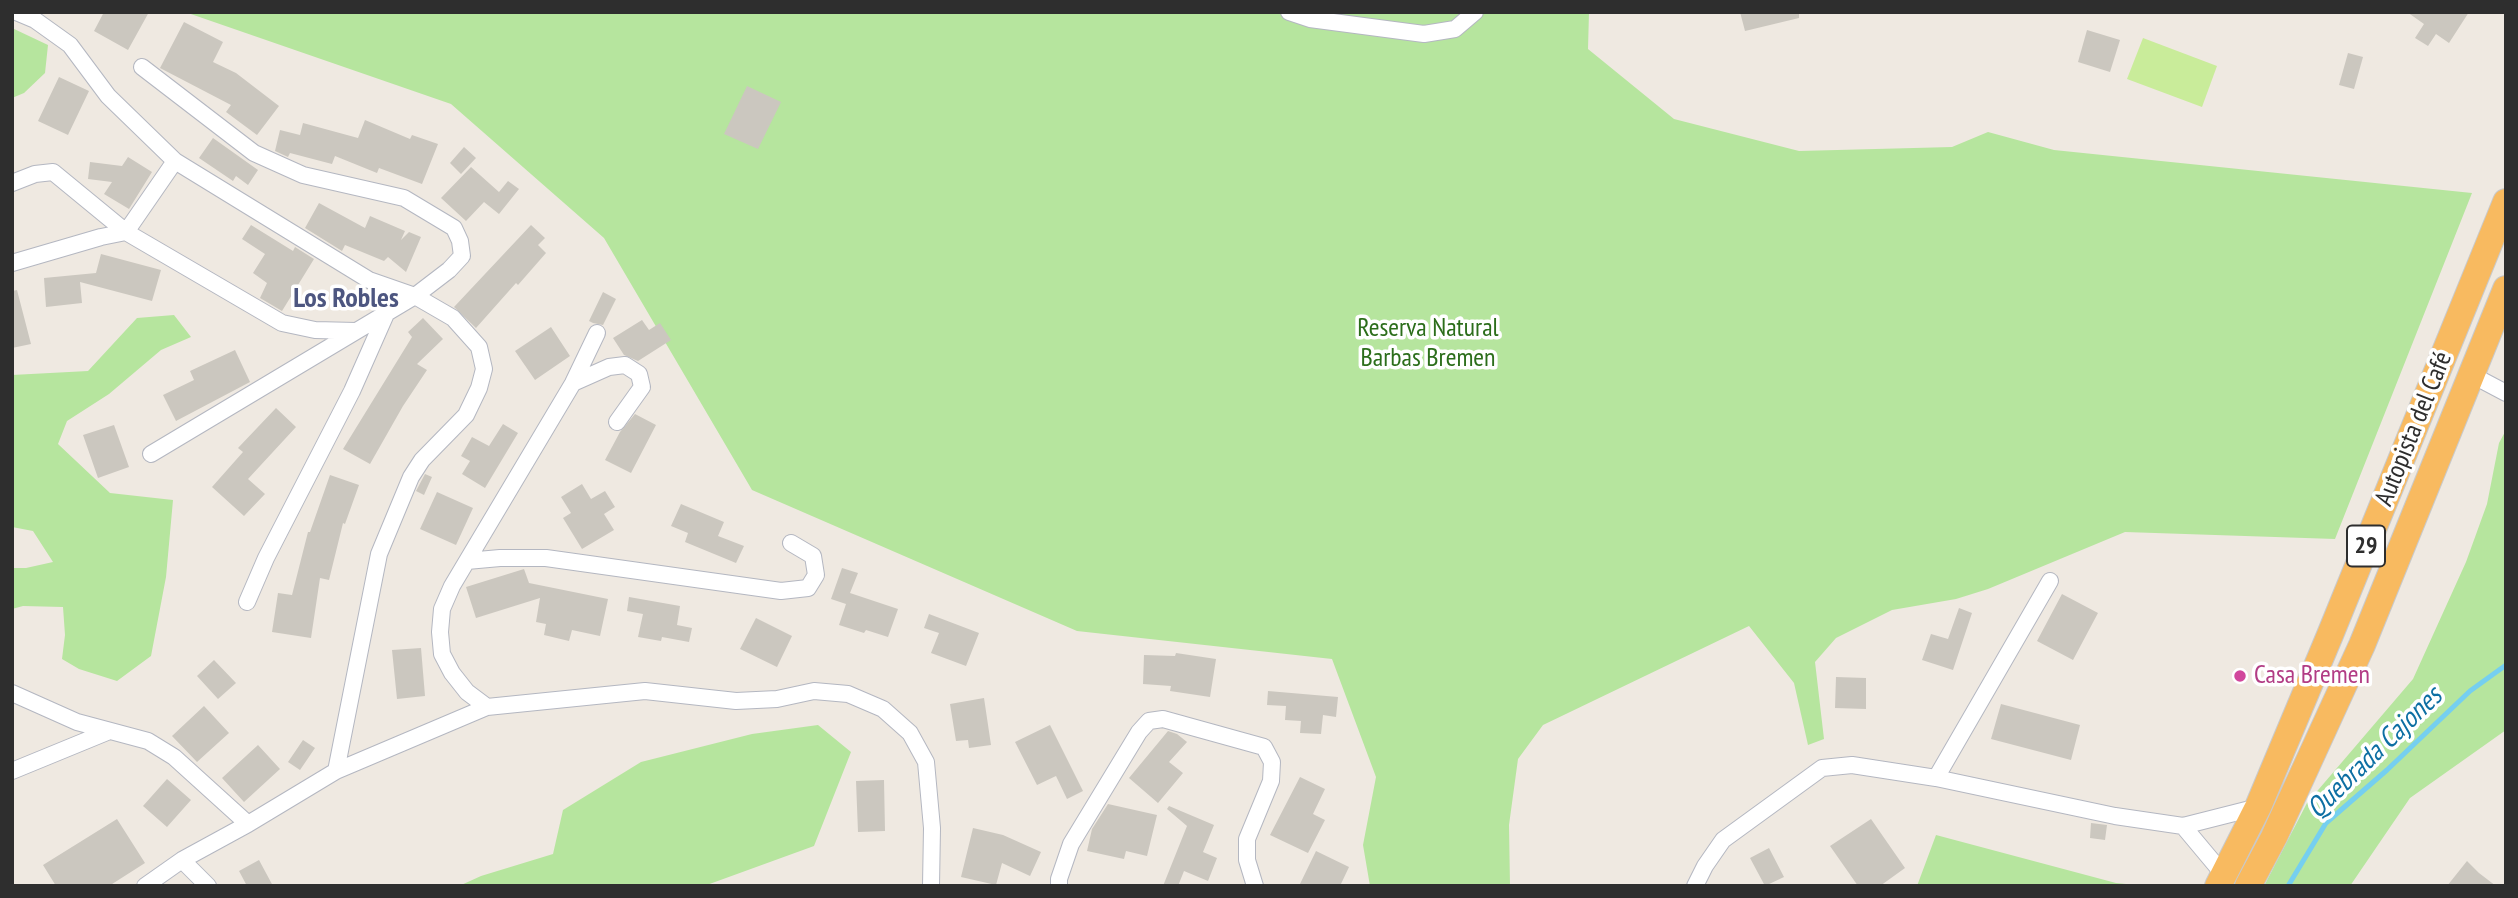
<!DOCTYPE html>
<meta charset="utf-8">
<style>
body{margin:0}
#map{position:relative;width:2518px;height:898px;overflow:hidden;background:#efe9e1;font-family:"PT Sans Narrow",sans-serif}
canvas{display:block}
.frame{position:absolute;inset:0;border:14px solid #2e2e2e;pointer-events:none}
</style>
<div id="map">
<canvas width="2518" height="898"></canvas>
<div class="frame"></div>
</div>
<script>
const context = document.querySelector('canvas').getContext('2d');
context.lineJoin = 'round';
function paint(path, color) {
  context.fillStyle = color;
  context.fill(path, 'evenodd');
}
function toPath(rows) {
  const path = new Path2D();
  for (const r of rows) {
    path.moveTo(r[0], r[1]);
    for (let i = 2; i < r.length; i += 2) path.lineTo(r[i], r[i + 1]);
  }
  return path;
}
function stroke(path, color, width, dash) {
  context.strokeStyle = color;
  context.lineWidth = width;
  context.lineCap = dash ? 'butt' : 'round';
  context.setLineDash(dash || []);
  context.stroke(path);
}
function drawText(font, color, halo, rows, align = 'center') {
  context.font = font + ' "PT Sans Narrow",sans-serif';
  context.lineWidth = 7;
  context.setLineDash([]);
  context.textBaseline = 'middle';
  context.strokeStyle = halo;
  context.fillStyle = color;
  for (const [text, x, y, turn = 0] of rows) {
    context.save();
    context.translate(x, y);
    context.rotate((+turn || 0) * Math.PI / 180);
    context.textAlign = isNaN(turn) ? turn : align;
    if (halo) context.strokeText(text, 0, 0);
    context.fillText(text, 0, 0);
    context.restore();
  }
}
const green = toPath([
 [185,12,1589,12,1588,49,1674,119,1799,151,1952,147,1988,132,2054,150,2472,193,2335,539,2125,532,1988,589,1956,599,1892,610,1836,638,1815,662,1824,739,1808,745,1794,683,1749,626,1543,725,1518,759,1509,825,1510,886,1370,886,1363,845,1376,777,1332,659,1077,631,752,490,604,238,451,104],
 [12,28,48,45,45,73,24,93,12,98],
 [174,315,191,337,161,350,109,394,67,421,58,444,110,493,173,500,166,577,151,656,117,681,79,669,62,659,65,635,63,607,23,606,12,609,12,568,26,568,53,562,33,531,12,527,12,375,88,371,137,318],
 [2506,430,2506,730,2410,798,2350,886,2264,886,2307,803,2413,679,2466,562,2487,504,2499,443],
 [818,725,851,752,814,846,704,886,459,886,481,876,553,854,563,810,641,762,752,734],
 [1936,835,2116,883,2146,886,1917,886]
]);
const pitch = toPath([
 [2143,38,2217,66,2202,107,2127,79]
]);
const stream = toPath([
 [2288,886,2326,823,2387,770,2470,691,2506,665]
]);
const building = toPath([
 [104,12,149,12,128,50,94,31],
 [1740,12,1799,12,1799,18,1745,31],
 [2407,12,2469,12,2449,43,2436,34,2428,46,2415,38,2424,24],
 [184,22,223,42,213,62,236,73,279,106,257,135,226,112,231,105,160,68],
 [2087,30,2120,40,2110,72,2078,62],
 [2348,53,2363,57,2354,89,2339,85],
 [59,77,89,91,68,135,38,121],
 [747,86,781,102,758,149,724,134],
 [365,120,410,139,412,135,438,144,422,184,379,168,377,173,335,156,332,164,290,153,288,157,275,151,280,130,300,135,303,123,358,138],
 [213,138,258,170,248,185,236,176,233,181,199,158],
 [464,147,476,158,461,174,450,163],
 [128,157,152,172,129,209,104,194,112,182,88,179,90,162,122,166],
 [471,167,499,192,508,181,519,189,499,214,484,202,466,221,441,198],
 [319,203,365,228,370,216,405,231,401,240,409,232,421,237,406,272,388,257,384,261,345,245,342,251,305,228],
 [251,225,293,251,295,247,314,259,282,311,260,298,267,283,253,273,265,254,242,239],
 [531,225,545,238,538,245,546,253,518,285,516,283,476,328,454,307],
 [101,254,161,270,152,301,80,282,82,303,46,307,44,278,96,273],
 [17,290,31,344,12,348,12,291],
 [603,292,616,299,603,325,593,323,589,321],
 [423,318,443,339,417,364,427,370,403,406,370,464,343,449,412,337,408,332],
 [642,320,649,330,660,323,671,340,638,361,624,355,613,338],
 [551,327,570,356,535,380,515,351],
 [235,350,250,382,176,421,163,395,194,380,190,371],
 [276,408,296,427,248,479,265,494,244,516,212,487,243,452,238,448],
 [635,414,656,425,631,473,605,460,620,432],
 [503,424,518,433,485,488,462,474,470,461,461,456,472,437,489,446],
 [114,425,129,467,98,478,83,435],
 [425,474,432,477,424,495,416,491],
 [330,475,359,485,345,524,343,523,329,580,320,578,311,638,272,632,278,593,292,595,308,532,310,532],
 [582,484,591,499,605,491,615,507,604,514,614,530,582,549,563,518,571,513,561,497],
 [437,492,473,508,456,545,420,529],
 [681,504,724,522,718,536,744,546,736,563,685,542,688,533,671,526],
 [842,568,858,573,850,593,898,609,888,637,866,630,864,633,839,625,846,604,831,599],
 [524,569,529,583,608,599,600,636,572,630,569,641,544,635,546,624,536,622,540,598,476,618,466,587],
 [2062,594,2098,613,2073,660,2037,641],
 [629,597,680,606,677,625,692,628,689,642,662,637,661,641,638,637,643,614,627,611],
 [1959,608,1972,613,1953,670,1922,660,1931,634,1948,639],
 [929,614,979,633,966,666,931,653,939,633,924,628],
 [756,618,792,636,777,667,740,649],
 [421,648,425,696,397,699,392,650],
 [1176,653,1216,659,1210,697,1170,691,1171,686,1143,684,1144,655,1175,656],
 [214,660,236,683,218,699,197,676],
 [1836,677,1866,678,1866,709,1835,708],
 [1268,691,1338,697,1336,717,1323,715,1321,734,1300,733,1301,721,1285,720,1286,706,1267,705],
 [984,698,991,745,969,748,968,740,956,741,950,704],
 [2001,704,2080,725,2071,760,1991,739],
 [204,706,229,733,197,762,172,736],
 [1050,725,1083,791,1067,799,1056,776,1037,785,1015,742],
 [1168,731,1177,734,1187,742,1169,762,1183,773,1158,803,1129,778],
 [303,740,315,748,300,770,288,762],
 [258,745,280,769,244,802,222,778],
 [1300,777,1325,789,1313,814,1325,820,1308,853,1270,835],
 [167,779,191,800,167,827,143,806],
 [884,780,885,831,858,832,856,781],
 [1108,804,1157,815,1147,856,1126,851,1124,859,1087,851,1092,829],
 [1169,806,1214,825,1203,852,1217,858,1208,881,1184,871,1178,886,1163,886,1187,826,1167,809],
 [117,819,145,863,109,886,56,886,43,865],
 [1871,819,1905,868,1880,886,1858,886,1830,846],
 [2091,823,2107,825,2105,840,2090,838],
 [973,828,1003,835,1041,852,1030,876,1002,863,996,885,961,877],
 [1769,848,1784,877,1765,886,1750,858],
 [1316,851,1349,867,1340,886,1299,886],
 [259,860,273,886,247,886,239,871],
 [2467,861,2479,873,2496,886,2447,886]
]);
const minor = toPath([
 [16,12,35,20,70,45,108,96,175,161,369,280,415,296,453,318,479,347,484,369,479,388,466,415,422,460,411,477,379,554,336,771],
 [1289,12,1310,19,1424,34,1455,29,1475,12],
 [142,67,254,153,303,175,404,198,454,228,460,241,462,256,449,270,415,296,151,454],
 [12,183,35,174,53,172,126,232,282,323,315,330,356,331],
 [12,263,101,237,126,232,175,161],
 [2472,375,2506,393],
 [573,383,609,367,625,365,639,374,642,387,617,422],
 [467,561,500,558,546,558,781,591,808,588,816,575,813,556,791,543],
 [247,602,266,558,352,391,386,314],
 [12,693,77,722,148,741,174,757,248,824],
 [487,707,467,692,452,673,442,654,440,632,442,609,452,586,573,383,597,333],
 [12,771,107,732],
 [1936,778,2050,581],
 [2183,826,2224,875],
 [182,860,208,886],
 [145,886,182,860,248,824,336,771,487,707,645,691,736,701,777,699,814,691,848,694,883,709,910,733,926,762,932,828,931,886],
 [1059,886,1059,879,1071,844,1139,732,1149,721,1163,719,1264,747,1272,762,1271,781,1247,839,1247,860,1255,886],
 [1695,886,1705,866,1723,840,1822,768,1852,765,1936,778,2115,816,2183,826,2258,807]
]);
const trunk = toPath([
 [2218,886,2258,807,2330,635,2506,202],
 [2248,886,2274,837,2362,645,2506,289]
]);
const markers = [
 [2240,676,7,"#d1479c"]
];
const shields = [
 [2366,546,38]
];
const shieldNames = [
 ["29",2366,546]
];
const parkNames = [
 ["Reserva Natural",1428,329],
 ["Barbas Bremen",1428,359]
];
const streetNames = [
 ["Autopista del Café",2414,429,-68]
];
const hotelNames = [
 ["Casa Bremen",2254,676]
];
const neighbourhoodNames = [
 ["Los Robles",346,299]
];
const waterNames = [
 ["Quebrada Cajones",2375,753,-44]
];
paint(green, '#b6e59e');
paint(pitch, '#c9ec9a');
stroke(stream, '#75cff0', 5);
paint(building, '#cbc7bf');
stroke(minor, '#b4b7c1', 18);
stroke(trunk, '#c9c9c9', 28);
stroke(minor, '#fff', 16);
stroke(trunk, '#f8ba60', 26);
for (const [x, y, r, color] of markers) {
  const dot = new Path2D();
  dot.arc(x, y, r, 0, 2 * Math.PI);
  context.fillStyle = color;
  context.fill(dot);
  stroke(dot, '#fff', 2.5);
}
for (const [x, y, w] of shields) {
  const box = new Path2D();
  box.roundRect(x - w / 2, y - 20.5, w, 41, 5);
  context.fillStyle = '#fff';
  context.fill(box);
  stroke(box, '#2e2e2e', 2);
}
drawText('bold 24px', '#2e2e2e', null, shieldNames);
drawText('26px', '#2c6e1b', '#fff', parkNames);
drawText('26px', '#2e2e2e', '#fff', streetNames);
drawText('26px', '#b23c85', '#fff', hotelNames, 'left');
drawText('bold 28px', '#4d5680', '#fff', neighbourhoodNames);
drawText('italic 28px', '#0d6fa3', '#fff', waterNames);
</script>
